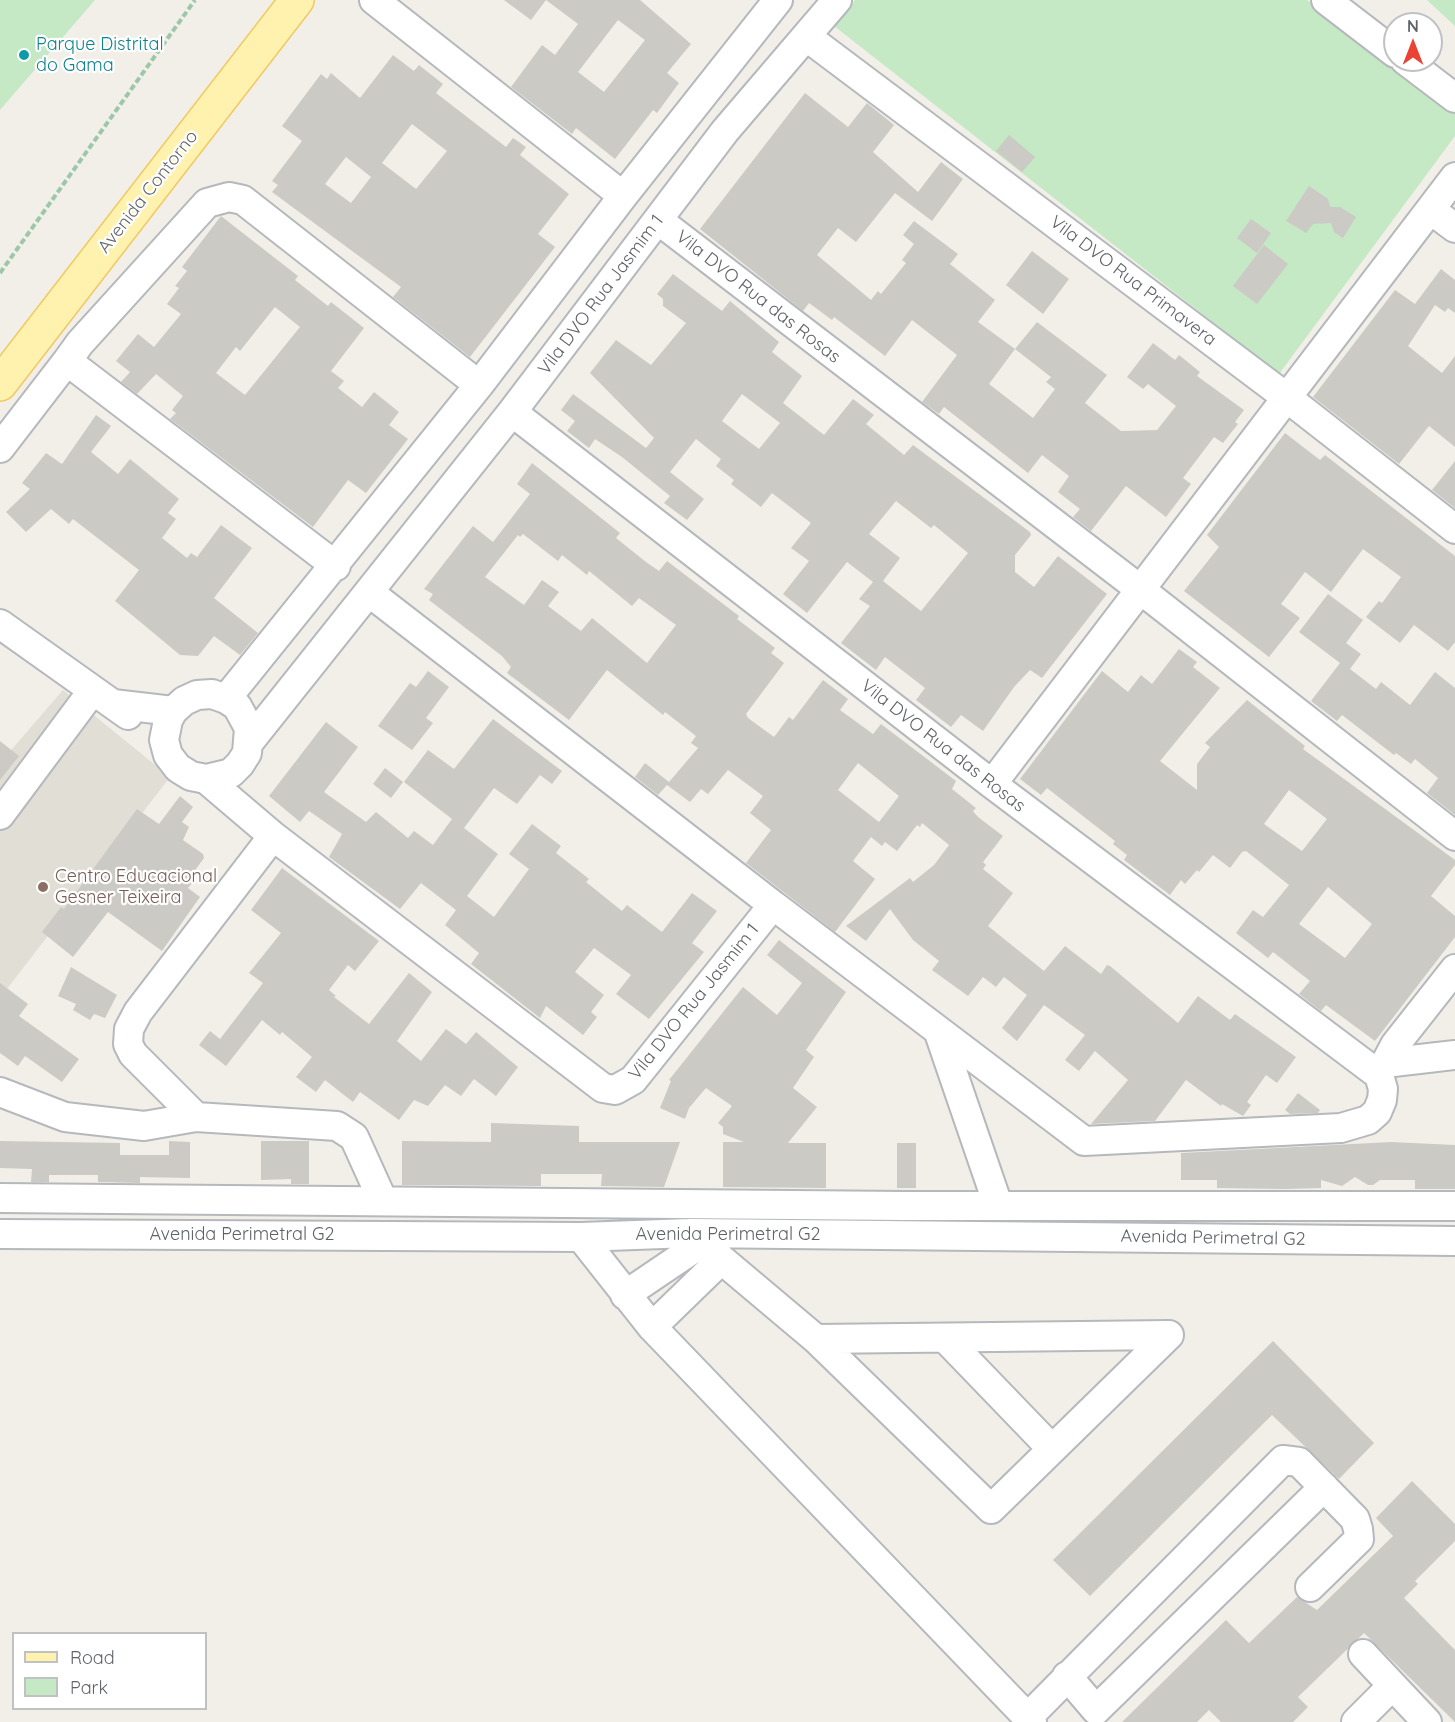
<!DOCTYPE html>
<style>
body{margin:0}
#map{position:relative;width:1455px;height:1722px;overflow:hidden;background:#f1efe8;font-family:Quicksand,sans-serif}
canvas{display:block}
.legend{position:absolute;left:12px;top:1632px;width:195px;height:78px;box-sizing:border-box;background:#fff;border:2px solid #bfc1c3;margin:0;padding:8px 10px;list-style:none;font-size:18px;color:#5f6368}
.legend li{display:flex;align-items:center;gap:12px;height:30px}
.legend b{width:30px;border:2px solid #bfc1c3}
.north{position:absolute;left:1383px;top:12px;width:60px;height:60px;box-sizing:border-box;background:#fff;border:2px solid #bfc1c3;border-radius:50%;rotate:0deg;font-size:16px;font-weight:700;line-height:24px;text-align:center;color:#5f6368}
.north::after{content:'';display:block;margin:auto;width:21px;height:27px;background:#ea4335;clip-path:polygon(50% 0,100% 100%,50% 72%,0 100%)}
</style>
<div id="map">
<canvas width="1455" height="1722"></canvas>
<ul class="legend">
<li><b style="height:8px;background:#fff2af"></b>Road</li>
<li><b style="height:16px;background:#c5e8c5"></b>Park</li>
</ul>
<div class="north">N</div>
</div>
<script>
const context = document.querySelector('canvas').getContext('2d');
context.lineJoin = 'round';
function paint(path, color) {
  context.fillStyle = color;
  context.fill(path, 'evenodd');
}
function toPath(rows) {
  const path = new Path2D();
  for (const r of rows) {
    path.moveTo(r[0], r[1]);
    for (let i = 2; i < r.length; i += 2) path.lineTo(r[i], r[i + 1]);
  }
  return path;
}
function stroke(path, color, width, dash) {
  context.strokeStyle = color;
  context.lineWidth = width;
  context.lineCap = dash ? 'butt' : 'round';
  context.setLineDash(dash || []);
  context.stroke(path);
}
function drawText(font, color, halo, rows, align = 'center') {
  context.font = font + ' Quicksand,sans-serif';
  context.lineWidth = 4.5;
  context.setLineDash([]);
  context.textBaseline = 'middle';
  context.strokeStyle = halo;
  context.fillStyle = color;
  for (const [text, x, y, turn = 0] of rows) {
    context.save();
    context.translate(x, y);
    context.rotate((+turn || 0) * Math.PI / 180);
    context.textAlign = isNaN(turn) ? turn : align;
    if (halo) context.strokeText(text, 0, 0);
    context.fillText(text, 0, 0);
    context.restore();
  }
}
const education = toPath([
 [63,690,170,777,0,998,0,763]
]);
const green = toPath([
 [0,0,95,0,0,110],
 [855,0,1307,0,1455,112,1455,136,1279,374,834,26],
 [1427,0,1455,0,1455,26]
]);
const building = toPath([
 [504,0,546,0,531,20],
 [546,0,640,0,691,44,667,73,679,83,657,113,653,110,615,159,576,128,572,134,511,87,542,45,555,55,578,24],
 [618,20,645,40,604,92,578,72],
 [393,55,414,71,419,65,443,84,436,93,506,147,513,138,526,147,520,155,569,194,538,234,555,247,470,357,393,297,401,287,272,192,278,185,272,181,302,141,282,126,321,74,327,79,331,73,360,98],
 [412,124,447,151,416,189,382,163],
 [346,157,371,177,351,203,325,184],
 [805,93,848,127,867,103,894,125,873,152,918,192,941,162,963,179,932,221,895,193,856,242,838,228,817,255,871,300,878,291,881,294,906,263,902,260,914,244,903,235,914,221,958,254,950,264,995,300,978,322,1015,349,1037,322,1107,375,1085,403,1121,431,1157,430,1176,406,1148,384,1143,389,1127,377,1153,343,1175,360,1179,355,1200,372,1197,376,1244,410,1235,422,1238,424,1223,443,1214,437,1183,478,1191,484,1166,517,1126,486,1091,531,1073,517,1080,509,1058,492,1069,476,1042,455,1028,473,944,407,939,414,922,402,957,355,912,320,885,356,834,317,832,320,809,303,803,311,700,229],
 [1015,349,1051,377,1046,382,1055,389,1033,418,989,384],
 [1009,135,1035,157,1022,172,996,151],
 [1309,186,1328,199,1330,207,1340,207,1356,217,1343,238,1334,232,1331,223,1313,224,1306,233,1286,221],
 [221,216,298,276,295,280,328,306,331,302,364,328,331,371,344,381,338,388,362,407,374,392,399,412,389,425,408,439,366,493,348,480,313,527,170,419,176,413,172,410,183,396,156,374,137,394,121,382,130,372,116,361,138,334,154,347,181,314,167,304,179,288,175,286,187,271,182,267],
 [275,307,300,327,245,395,216,373,236,347,240,351],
 [1251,219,1271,233,1257,253,1237,238],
 [1264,245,1288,264,1257,304,1233,286],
 [1032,251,1069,279,1043,314,1006,285],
 [1441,269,1455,280,1455,313,1448,308,1445,312,1435,305,1408,346,1442,373,1455,356,1455,447,1429,426,1399,464,1313,397,1395,290,1415,304],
 [673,274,722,311,730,301,779,342,772,352,802,376,783,403,824,435,853,399,874,415,866,424,904,455,913,445,1030,532,1031,535,1015,555,1015,572,1034,587,1058,556,1107,594,1042,678,1030,670,1014,687,983,731,961,715,951,727,916,700,925,688,885,657,876,670,841,643,870,606,859,599,873,582,847,562,807,613,783,594,809,561,791,548,811,523,772,493,761,507,731,484,734,480,716,466,721,459,696,439,670,472,704,499,687,520,664,503,670,496,622,457,595,439,589,448,567,431,575,421,561,410,573,394,646,448,654,438,590,373,616,340,651,365,686,323,663,306,663,299,657,294],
 [742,394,780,423,759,449,722,421],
 [896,501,931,528,934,525,968,553,921,611,883,581,900,558,869,534],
 [96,415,111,426,91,452,118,474,130,459,179,499,168,513,176,519,162,538,187,558,191,553,197,557,221,525,252,548,214,598,258,633,240,655,214,636,198,656,180,655,115,601,139,570,73,519,69,524,51,509,26,532,6,512,30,489,22,483,46,453,62,464],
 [1285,433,1320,460,1325,455,1455,556,1455,642,1448,651,1414,625,1400,643,1366,617,1379,601,1382,603,1401,577,1363,549,1331,592,1305,572,1281,604,1300,618,1269,657,1184,591,1219,547,1207,535],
 [1455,461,1455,508,1432,490],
 [532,463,620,533,616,538,646,562,659,571,667,561,739,616,737,619,775,648,771,653,784,663,746,714,748,718,774,737,789,717,793,720,823,680,848,699,840,710,873,734,881,724,956,781,952,789,976,808,973,811,978,817,1003,836,983,862,986,865,983,869,1013,893,988,926,1044,971,1065,946,1101,974,1107,965,1110,966,1178,1023,1198,996,1230,1020,1235,1014,1296,1057,1277,1083,1266,1075,1247,1102,1251,1105,1243,1116,1222,1104,1221,1106,1186,1080,1155,1121,1091,1124,1128,1080,1095,1051,1079,1071,1065,1060,1085,1035,1044,1005,1017,1041,1002,1028,1027,995,1004,977,996,987,983,977,968,996,932,970,939,961,913,940,890,909,866,941,846,926,910,878,913,882,934,865,949,845,922,823,920,827,917,825,897,851,885,842,882,846,871,837,853,861,875,879,835,932,746,863,771,830,750,813,763,796,728,770,708,794,701,789,690,802,667,785,658,795,635,777,645,763,669,782,698,748,691,743,696,736,665,712,663,715,607,670,569,720,507,673,511,667,502,656,429,600,433,594,424,589,473,526,493,542,530,494,517,484],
 [523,534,558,561,562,555,587,575,589,571,632,606,639,598,676,625,647,663,592,618,581,631,548,606,559,592,542,580,524,605,485,577,518,535,520,537],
 [858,763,899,796,879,822,838,790],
 [1328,594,1363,620,1346,643,1361,654,1350,669,1376,689,1381,682,1410,705,1435,672,1455,688,1455,815,1427,793,1438,778,1415,759,1411,764,1396,753,1394,755,1342,715,1337,721,1311,701,1340,663,1299,632],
 [1179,649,1197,662,1193,667,1220,688,1160,761,1197,790,1197,764,1210,747,1205,743,1247,700,1305,746,1303,749,1455,860,1455,865,1431,896,1455,916,1455,937,1375,1041,1326,1005,1321,1011,1299,994,1310,981,1273,952,1268,958,1236,933,1253,910,1263,917,1289,885,1246,851,1242,852,1230,868,1213,855,1199,872,1197,870,1185,884,1181,880,1170,895,1124,860,1127,855,1113,844,1115,841,1047,788,1041,795,1020,779,1102,671,1128,692,1141,675,1152,684],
 [1289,790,1327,819,1302,851,1264,824],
 [1328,887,1372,924,1345,958,1299,924],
 [428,671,449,687,426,718,433,723,412,750,378,726,410,683,416,687],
 [493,719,562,771,552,784,540,775,517,804,494,788,464,828,498,854,467,896,494,917,529,869,509,854,532,824,561,846,556,853,589,879,586,882,622,911,627,905,662,932,692,893,717,911,692,943,704,952,649,1019,616,994,631,975,594,948,575,972,604,995,591,1012,597,1017,583,1035,546,1006,540,1018,471,964,479,953,445,925,456,910,421,883,400,909,329,857,342,834,309,811,300,822,269,796,326,722,358,747,324,792,366,822,376,812,408,838,414,831,433,845,452,819,404,782,428,750,454,769],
 [0,741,19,756,0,780],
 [385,768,403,782,391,798,373,784],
 [180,796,193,807,182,822,189,827,183,840,203,854,204,858,187,881,192,883,188,888,200,897,162,951,108,912,73,957,42,932,61,907,64,909,137,809,159,824],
 [282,868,379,941,355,971,348,965,329,990,336,996,334,997,369,1024,409,973,432,992,397,1041,421,1061,446,1029,466,1044,476,1032,518,1067,496,1096,474,1079,461,1096,445,1085,428,1106,414,1100,399,1120,360,1092,353,1102,325,1080,316,1092,296,1077,312,1057,282,1032,280,1035,262,1020,226,1066,199,1045,210,1031,220,1039,263,983,249,973,281,933,251,910],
 [779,940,846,992,806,1050,814,1057,793,1088,817,1107,788,1143,826,1143,826,1188,723,1187,723,1142,744,1142,723,1134,723,1127,718,1123,732,1106,706,1088,689,1108,685,1119,660,1108,671,1081,669,1080,743,987,777,1015,802,983,767,955],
 [71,967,117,995,105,1018,94,1014,90,1020,73,1010,76,1004,58,996],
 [0,983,28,1004,19,1016,79,1059,62,1082,25,1056,18,1066,0,1053],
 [1298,1093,1320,1110,1318,1113,1290,1114,1285,1110],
 [491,1123,579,1126,579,1142,680,1142,664,1187,601,1186,602,1174,541,1174,541,1186,402,1185,402,1141,491,1142],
 [0,1141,120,1143,120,1155,169,1155,169,1141,190,1142,190,1178,140,1177,140,1183,98,1182,98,1175,49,1175,49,1182,31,1182,32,1169,0,1168],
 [261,1141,309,1141,309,1184,291,1184,291,1179,261,1180],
 [1391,1142,1455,1145,1455,1189,1415,1189,1415,1180,1380,1180,1373,1185,1368,1185,1355,1177,1342,1186,1321,1180,1321,1188,1285,1189,1217,1188,1217,1180,1181,1180,1181,1153],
 [897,1143,916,1143,916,1188,897,1188],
 [1273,1341,1374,1443,1339,1479,1272,1415,1090,1596,1053,1560],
 [1412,1481,1455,1524,1455,1541,1415,1581,1418,1584,1404,1598,1455,1650,1455,1722,1364,1633,1298,1697,1308,1707,1293,1722,1221,1722,1209,1710,1197,1722,1122,1722,1226,1620,1249,1643,1297,1597,1317,1610,1393,1536,1376,1518]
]);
const path = toPath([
 [0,273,195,0]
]);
const minor = toPath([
 [374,0,623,196],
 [1326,0,1395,53],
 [807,37,1286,397,1455,529],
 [1405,60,1455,98],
 [1431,210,1455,228],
 [658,220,1141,590,1455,836],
 [512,412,992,784,1379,1075],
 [0,448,67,361],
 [336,566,67,361,80,343,207,203,229,197,243,200,479,385],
 [0,624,128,715],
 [226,699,479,385,623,196,778,0],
 [113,704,173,711,184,701,197,695,212,694,226,699,237,706,249,728,247,753,240,764,231,773,206,779,191,776,178,768,168,755,164,740,168,720,173,711],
 [250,741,512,412,725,131,837,0],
 [206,779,273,836,603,1088,615,1090,633,1080,773,905,370,593],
 [992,784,1455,177],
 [0,815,93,690],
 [773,905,1084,1141,1341,1128,1368,1120,1377,1112,1382,1100,1383,1089,1379,1075,1395,1045,1455,969],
 [938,1030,998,1205],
 [1385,1063,1455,1055],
 [0,1092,65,1117,144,1126,196,1117,337,1126,354,1137,383,1201],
 [196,1117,133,1054,128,1044,129,1029,138,1012,273,836],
 [0,1198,905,1206,1455,1206],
 [690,1233,816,1339,991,1509,1169,1335],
 [0,1234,581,1237,690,1233,1455,1241],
 [581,1237,652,1327,1032,1722],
 [625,1295,702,1243],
 [652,1327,721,1260],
 [945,1338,1052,1449],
 [816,1339,1169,1335],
 [1363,1654,1427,1722],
 [1067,1676,1096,1710,1324,1487],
 [1027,1718,1283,1460,1299,1462,1355,1519,1358,1529,1359,1539,1310,1587],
 [1356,1722,1392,1686]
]);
const major = toPath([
 [0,384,297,0]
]);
const markers = [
 [24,55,6,"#0f9aa8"],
 [43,887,6,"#8d6e63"]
];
const cultureNames = [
 ["Parque Distrital",36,45],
 ["do Gama",36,66]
];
const streetNames = [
 ["Avenida Contorno",148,192,-52],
 ["Vila DVO Rua Primavera",1133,281,37],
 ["Vila DVO Rua Jasmim 1",601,295,-53],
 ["Vila DVO Rua das Rosas",758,297,38],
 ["Vila DVO Rua das Rosas",943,746,38],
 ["Vila DVO Rua Jasmim 1",694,1002,-51],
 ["Avenida Perimetral G2",242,1235],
 ["Avenida Perimetral G2",728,1235],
 ["Avenida Perimetral G2",1213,1238,1]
];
const educationNames = [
 ["Centro Educacional",55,877],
 ["Gesner Teixeira",55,898]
];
paint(education, '#e1ded6');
paint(green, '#c5e8c5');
paint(building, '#cccac5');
stroke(minor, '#b5b8bc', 32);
stroke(major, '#f2c960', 36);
stroke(path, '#9cc7a9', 4, [6, 3]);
stroke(minor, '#fff', 28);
stroke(major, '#fff2af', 33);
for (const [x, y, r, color] of markers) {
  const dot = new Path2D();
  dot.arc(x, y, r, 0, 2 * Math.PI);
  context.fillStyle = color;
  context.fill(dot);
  stroke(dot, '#fff', 2);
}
drawText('18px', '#0d838f', '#fff', cultureNames, 'left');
drawText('18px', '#5f6368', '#fff', streetNames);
drawText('18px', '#785e54', '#fff', educationNames, 'left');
</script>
